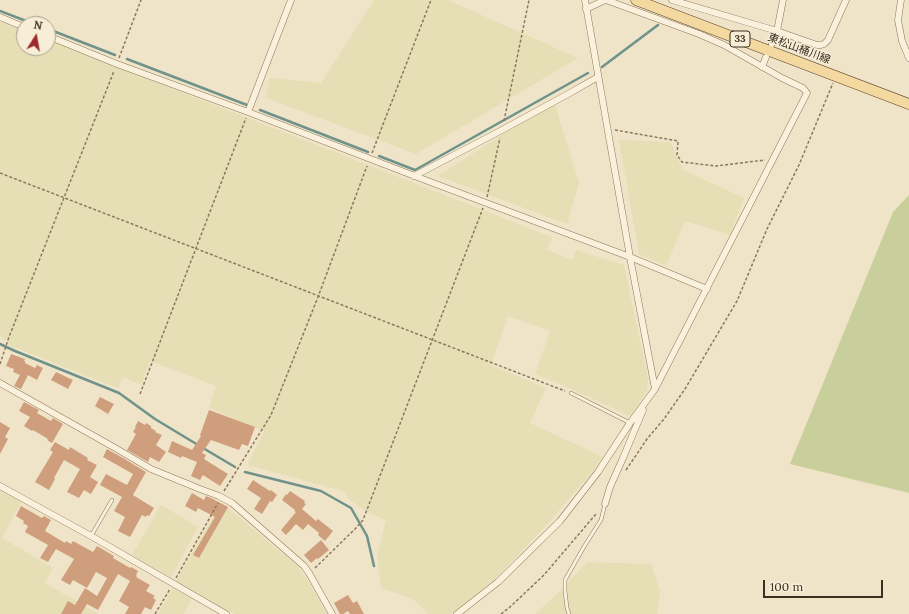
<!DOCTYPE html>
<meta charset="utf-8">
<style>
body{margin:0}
#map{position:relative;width:909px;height:614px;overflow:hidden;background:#f0e4c8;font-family:Lora,serif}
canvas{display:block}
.north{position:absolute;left:16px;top:16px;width:40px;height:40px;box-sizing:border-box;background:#f7eed8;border:1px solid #ada18e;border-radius:50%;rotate:11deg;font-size:11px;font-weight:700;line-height:16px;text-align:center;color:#3d2e20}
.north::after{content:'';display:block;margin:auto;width:14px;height:18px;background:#9e2a2b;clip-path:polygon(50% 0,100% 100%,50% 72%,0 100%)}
.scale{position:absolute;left:763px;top:580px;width:120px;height:18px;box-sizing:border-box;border:2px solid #3d2e20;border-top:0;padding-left:5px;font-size:12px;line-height:14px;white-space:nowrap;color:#3d2e20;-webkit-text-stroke:3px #f7eed8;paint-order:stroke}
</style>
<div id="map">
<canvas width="909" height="614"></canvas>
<div class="north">N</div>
<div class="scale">100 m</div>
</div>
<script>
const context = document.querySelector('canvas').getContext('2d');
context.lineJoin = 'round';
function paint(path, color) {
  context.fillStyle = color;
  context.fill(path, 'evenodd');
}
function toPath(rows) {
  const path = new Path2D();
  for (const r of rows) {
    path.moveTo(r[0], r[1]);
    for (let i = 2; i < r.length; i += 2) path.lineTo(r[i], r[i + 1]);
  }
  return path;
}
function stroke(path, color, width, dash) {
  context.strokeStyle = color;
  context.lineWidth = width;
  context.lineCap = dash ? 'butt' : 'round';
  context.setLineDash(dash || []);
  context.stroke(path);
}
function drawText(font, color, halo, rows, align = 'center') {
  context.font = font + ' Lora,"Noto Sans JP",serif';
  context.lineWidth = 3;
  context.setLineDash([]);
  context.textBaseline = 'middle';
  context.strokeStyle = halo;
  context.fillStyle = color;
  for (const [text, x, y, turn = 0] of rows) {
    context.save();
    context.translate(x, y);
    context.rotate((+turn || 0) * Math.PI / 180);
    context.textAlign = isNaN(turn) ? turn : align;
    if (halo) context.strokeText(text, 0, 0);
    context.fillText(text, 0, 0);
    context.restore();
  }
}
const farmland = toPath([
 [374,0,448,0,578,58,416,154,266,98,270,78,321,83],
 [0,22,24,31,24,48,48,48,48,40,552,237,547,250,573,260,576,250,624,265,648,379,647,391,631,415,627,415,574,390,535,374,550,331,508,316,491,365,546,388,530,423,603,457,591,473,545,527,496,578,451,614,428,614,413,599,381,588,377,556,386,520,371,514,357,505,350,500,343,491,247,465,264,431,209,408,216,386,150,361,141,385,123,377,118,388,11,346,0,336],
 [554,101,579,183,567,224,438,176],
 [619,140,670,142,683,170,744,198,730,235,685,221,666,266,639,254],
 [0,491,21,502,2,538,53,568,45,583,98,614,0,614],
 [221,502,297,566,306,577,327,614,234,614,176,581],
 [161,505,198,527,171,577,132,555],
 [587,562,651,564,660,591,657,614,535,614,559,592],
 [173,588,192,599,183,614,158,614]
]);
const green = toPath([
 [909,195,909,493,790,464,893,212]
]);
const stream = toPath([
 [0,11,34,24],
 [48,29,115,55],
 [127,59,247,105],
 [602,67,658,25],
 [260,110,368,152],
 [379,156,415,170,588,73],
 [0,344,15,351,119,393,155,419,198,445],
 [203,448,235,467],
 [245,472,321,491,351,508,367,536,374,566]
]);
const building = toPath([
 [11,354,25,359,24,361,25,361,25,363,35,368,37,365,43,368,37,380,28,375,21,389,14,386,20,375,13,372,14,369,6,366],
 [56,372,73,380,68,389,51,380],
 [100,397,114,404,108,414,95,406],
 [24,402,39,410,37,413,51,421,53,418,63,424,52,443,47,440,48,439,33,430,32,431,24,426,30,417,19,411],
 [209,410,255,427,248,446,242,444,239,450,211,440,202,453,206,455,204,459,228,474,220,486,203,475,200,480,191,476,197,462,182,456,181,458,168,452,172,441,192,450,201,436,200,435],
 [138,421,145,425,146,423,151,426,151,428,156,431,155,432,162,435,156,445,166,452,159,462,150,457,148,462,127,450,136,434,133,432,136,427,135,427],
 [0,422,10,428,5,437,8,439,0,454],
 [55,442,69,450,70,447,88,458,87,460,97,465,90,477,98,482,91,494,84,490,79,498,67,492,80,469,64,460,54,478,55,479,49,490,35,482,53,452,50,450],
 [107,449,123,458,146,472,133,495,154,508,149,516,147,515,146,517,142,515,130,537,118,531,125,517,114,511,122,497,100,485,106,474,127,485,133,474,103,457],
 [253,480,270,491,271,490,277,495,272,502,270,501,262,514,254,509,261,498,247,489],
 [290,491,305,501,304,503,306,504,302,509,316,521,318,519,333,531,325,541,318,535,319,533,308,524,303,530,296,524,286,535,281,530,296,512,294,511,295,510,282,500,286,494,287,495],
 [192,493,204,500,206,496,211,498,228,507,199,558,193,555,215,517,198,508,196,512,185,506],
 [21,506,42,518,44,516,51,520,45,531,65,543,66,541,71,544,73,541,93,552,97,546,114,556,113,558,130,568,131,567,138,571,136,575,137,576,136,577,150,585,146,591,155,596,153,598,156,600,151,610,145,607,141,614,125,614,129,607,119,601,130,581,118,574,98,610,87,604,81,614,61,614,68,601,75,605,85,588,97,596,107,578,96,572,87,588,73,580,70,585,61,580,74,559,56,549,48,562,40,558,48,545,25,532,28,526,23,523,24,521,16,516],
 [321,540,329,550,318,559,317,558,311,563,304,555],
 [348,595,353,603,357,601,364,614,350,614,348,611,343,614,340,614,334,603]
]);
const path = toPath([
 [119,58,141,0],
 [504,121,529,0],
 [615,130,678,141,677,155,682,162,716,166,765,160],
 [372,153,431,0],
 [0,173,565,391],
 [487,197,500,138],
 [0,364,9,337,114,71],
 [140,394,246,118],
 [626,470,647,439,664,419,685,389,737,301,767,229,799,165,833,83],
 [224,491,271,415,318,297,367,166],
 [315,568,355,529,363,520,483,208],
 [176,578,218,503],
 [155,614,170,589],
 [501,614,510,607,544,575,596,514]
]);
const service = toPath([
 [571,393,630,423],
 [91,536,112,500],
 [569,614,567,608,565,591,565,580,585,545,601,520,605,504]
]);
const minor = toPath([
 [585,0,630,257,655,389],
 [672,0,777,31,817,45,821,45,824,44,828,40,846,0],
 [901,0,898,20,902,41,909,58],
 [586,9,605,0],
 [0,17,24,27],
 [48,36,117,64,248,112,433,183,630,257,707,289],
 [772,44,777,31,783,0],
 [762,67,766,57],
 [248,112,291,0],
 [414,176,502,130,568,94,598,77],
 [0,383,117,449,151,469,200,489,219,496,232,503,304,566,309,573,332,614],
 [0,486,91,536,226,614],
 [605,504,610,487,623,458,643,410],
 [457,614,498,582,560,521,598,472,630,423,655,389,807,93,803,88,782,78,724,45,699,34,606,0]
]);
const primary = toPath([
 [636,0,909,104]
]);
const shields = [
 [740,39,20]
];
const shieldNames = [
 ["33",740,39]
];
const streetNames = [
 ["東松山桶川線",799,49,21]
];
paint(farmland, '#e6deb5');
paint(green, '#c9cf9b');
stroke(stream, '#6f938a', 2.5);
paint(building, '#cf9f7d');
stroke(service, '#8d765c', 4);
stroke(minor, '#8d765c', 7);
stroke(primary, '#5b4430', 11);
stroke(path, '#8d765c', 1.5, [3, 2]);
stroke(service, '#faf1dc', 3);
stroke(minor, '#faf1dc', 6);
stroke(primary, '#f3d9a0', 10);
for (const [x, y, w] of shields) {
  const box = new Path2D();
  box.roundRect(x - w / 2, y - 8, w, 16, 3);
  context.fillStyle = '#f7eed8';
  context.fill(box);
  stroke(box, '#3d2e20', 1);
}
drawText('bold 10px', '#3d2e20', null, shieldNames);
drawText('11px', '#3d2e20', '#f7eed8', streetNames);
</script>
